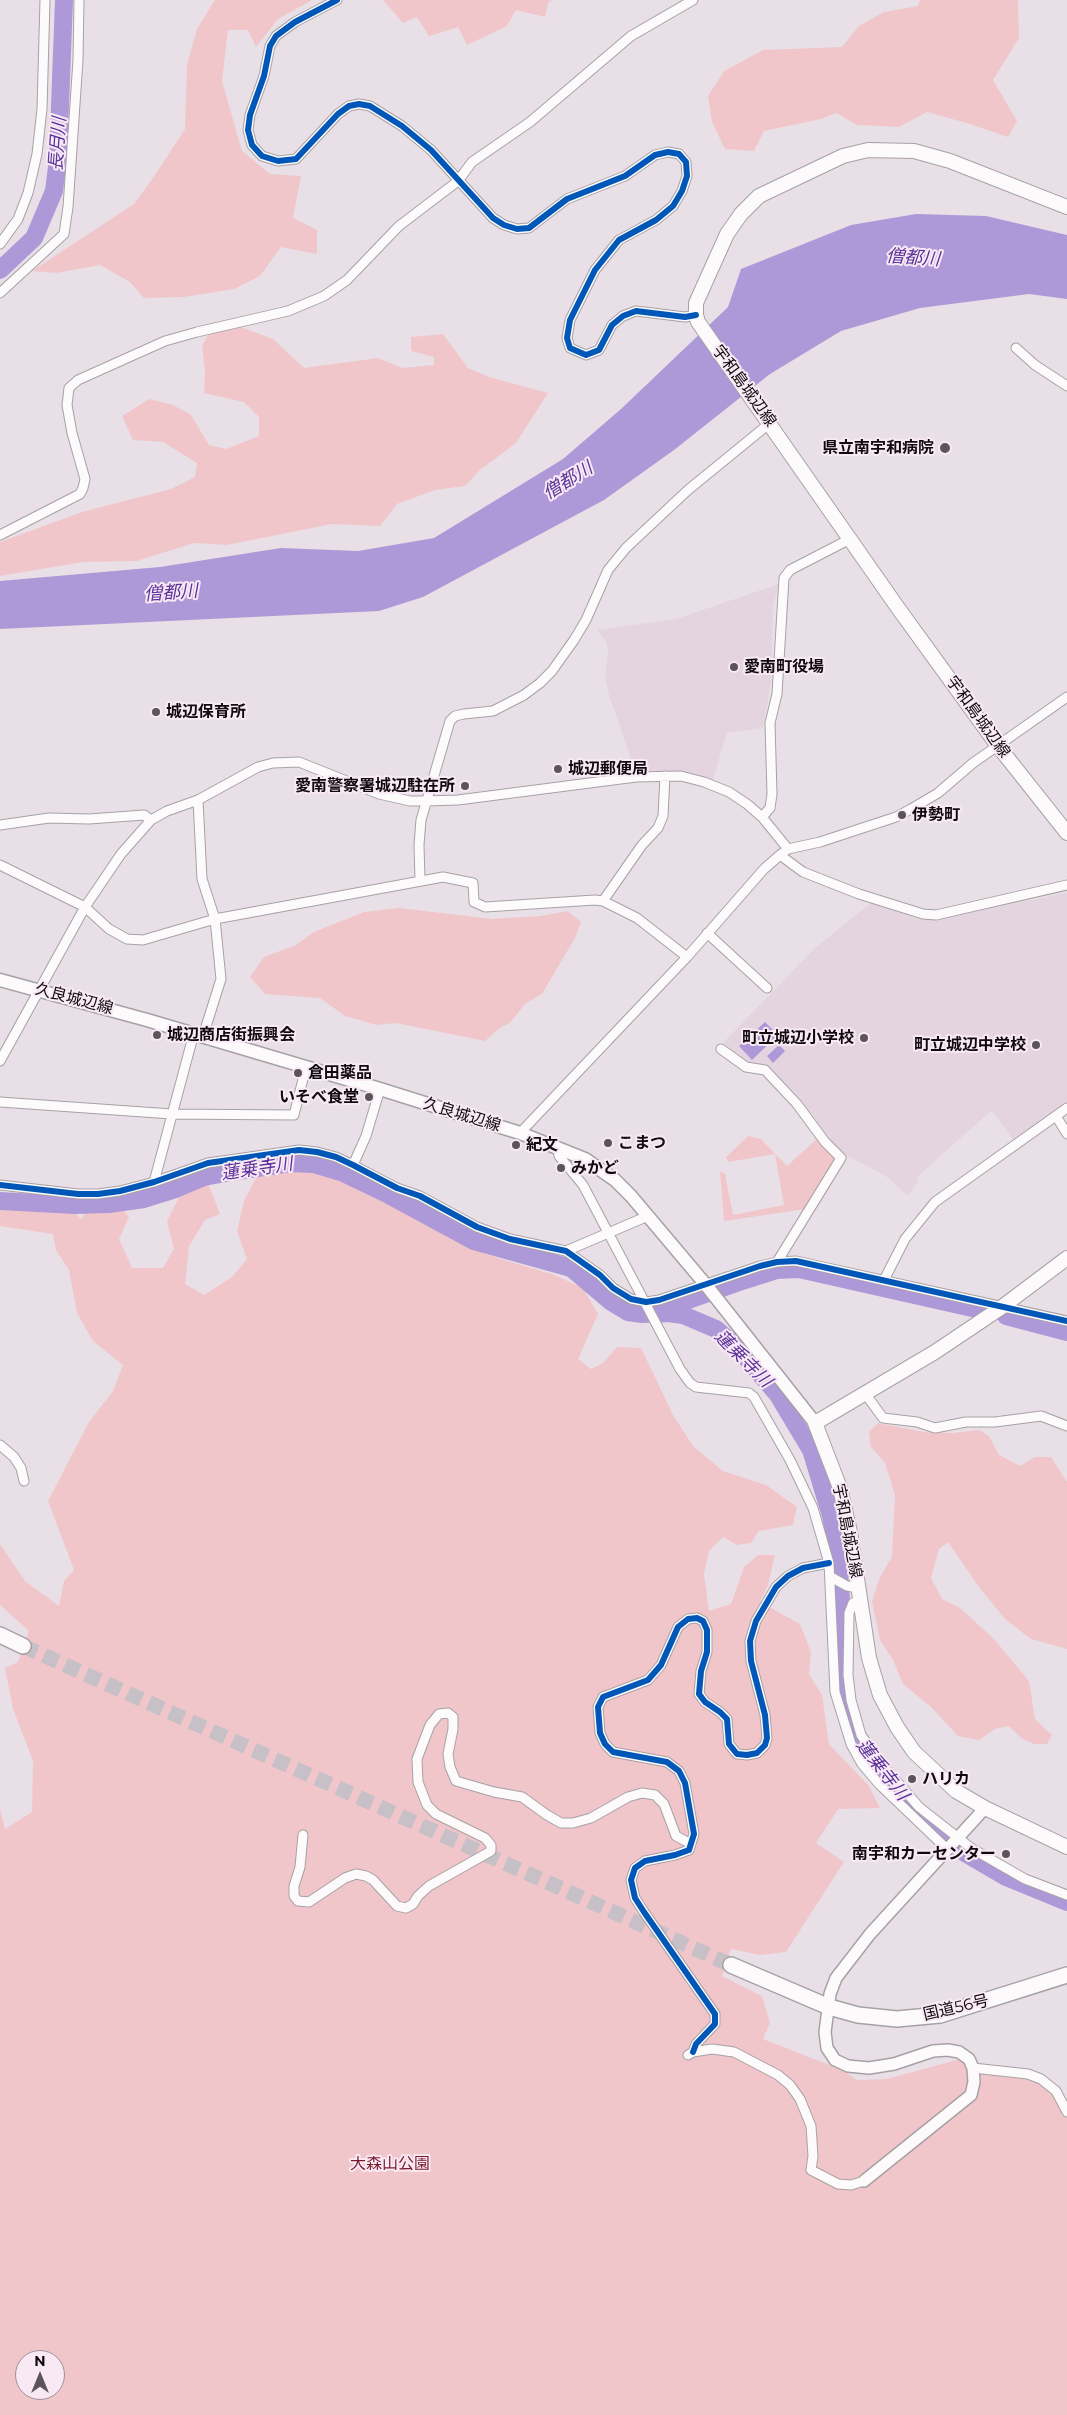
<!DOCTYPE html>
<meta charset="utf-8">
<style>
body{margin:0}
#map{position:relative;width:1067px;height:2415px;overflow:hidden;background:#e8e0e6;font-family:Montserrat,sans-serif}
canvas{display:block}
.north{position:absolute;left:15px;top:2350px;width:50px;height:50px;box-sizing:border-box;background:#f9e9f4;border:1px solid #9b9098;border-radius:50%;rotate:0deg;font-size:14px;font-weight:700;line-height:20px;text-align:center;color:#0f0a0e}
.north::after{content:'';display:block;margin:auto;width:18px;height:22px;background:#5b555a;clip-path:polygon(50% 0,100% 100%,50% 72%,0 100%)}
</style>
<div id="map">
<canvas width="1067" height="2415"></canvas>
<div class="north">N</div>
</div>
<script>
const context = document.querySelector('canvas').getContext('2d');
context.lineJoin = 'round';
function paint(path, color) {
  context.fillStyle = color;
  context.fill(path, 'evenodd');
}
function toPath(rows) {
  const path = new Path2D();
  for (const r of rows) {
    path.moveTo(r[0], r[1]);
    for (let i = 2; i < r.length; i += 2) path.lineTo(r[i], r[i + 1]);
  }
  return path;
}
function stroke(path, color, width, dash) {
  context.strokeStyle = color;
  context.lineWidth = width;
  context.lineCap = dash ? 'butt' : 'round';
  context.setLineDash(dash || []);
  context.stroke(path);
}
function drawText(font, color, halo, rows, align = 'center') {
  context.font = font + ' Montserrat,"Noto Sans JP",sans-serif';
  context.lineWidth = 4;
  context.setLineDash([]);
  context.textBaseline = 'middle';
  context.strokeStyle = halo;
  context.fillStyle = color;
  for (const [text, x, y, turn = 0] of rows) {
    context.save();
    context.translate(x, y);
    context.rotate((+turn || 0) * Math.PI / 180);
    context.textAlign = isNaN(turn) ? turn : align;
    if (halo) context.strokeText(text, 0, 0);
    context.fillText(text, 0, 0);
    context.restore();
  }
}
const built = toPath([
 [779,584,773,606,771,682,763,728,727,733,712,782,686,774,662,771,636,773,609,695,605,676,608,653,607,643,597,630,676,619],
 [1067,893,1067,1104,1014,1141,992,1110,918,1176,917,1183,908,1196,887,1177,839,1151,797,1094,767,1065,749,1064,723,1043,815,948,872,902,915,918,927,920]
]);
const green = toPath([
 [215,0,312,0,278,19,256,47,248,30,228,30,222,81,242,151,270,174,301,176,293,218,317,230,317,254,281,247,260,276,234,289,184,297,144,298,130,282,100,265,56,273,32,271,134,204,155,175,185,129,187,65,197,29],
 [383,0,552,0,548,3,545,17,516,10,507,26,467,45,458,27,429,36,417,17,403,23],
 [920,0,1018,0,1019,38,993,80,1017,121,1008,137,970,124,927,112,899,127,857,125,836,113,821,119,764,131,754,151,725,149,712,122,708,96,724,71,763,50,842,47,859,26,884,12,918,6],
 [238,326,273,339,304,368,378,358,402,368,434,365,434,357,411,351,411,337,443,334,468,368,489,377,548,393,516,443,480,470,465,486,435,490,397,504,380,526,332,524,227,545,194,543,137,561,83,562,0,576,0,542,82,512,171,489,195,477,197,463,163,442,133,440,122,416,149,399,173,405,191,415,209,445,226,449,259,436,259,417,244,402,204,393,205,371,202,346,209,333],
 [399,908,492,919,540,916,568,911,581,922,575,938,542,994,525,1004,510,1023,501,1027,485,1041,396,1023,377,1025,345,1016,320,998,265,994,250,977,264,957,296,945,314,932,364,912],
 [748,1136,761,1139,787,1166,820,1136,838,1159,806,1209,724,1221,720,1171,725,1174,733,1215,784,1205,775,1154,728,1162,726,1157],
 [318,1169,364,1185,403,1204,470,1248,501,1259,552,1274,583,1288,598,1314,578,1359,591,1369,603,1363,617,1347,641,1348,673,1415,693,1446,723,1471,766,1485,797,1507,793,1525,759,1531,751,1543,737,1545,723,1537,709,1551,704,1574,709,1611,731,1604,744,1567,758,1555,775,1555,768,1585,760,1602,800,1624,811,1652,809,1674,822,1695,829,1744,869,1786,880,1808,838,1809,816,1843,844,1862,786,1952,760,1955,731,1949,722,1976,762,1996,770,2023,763,2039,842,2070,857,2080,887,2079,960,2059,973,2068,1041,2079,1067,2112,1067,2415,0,2415,0,1808,5,1829,32,1812,33,1761,13,1709,5,1668,18,1662,29,1631,0,1605,0,1544,25,1581,59,1606,64,1581,74,1570,48,1501,89,1422,113,1391,123,1365,93,1341,77,1313,69,1270,56,1250,53,1234,0,1226,0,1199,69,1207,81,1219,88,1210,120,1206,129,1217,119,1239,132,1268,163,1268,174,1249,167,1221,182,1191,208,1183,220,1214,205,1220,189,1246,185,1284,204,1295,232,1277,247,1259,237,1231,244,1201,258,1174],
 [25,2360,55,2360,55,2390,25,2390],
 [878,1423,924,1432,953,1433,979,1430,989,1436,999,1455,1020,1466,1035,1457,1051,1457,1067,1482,1067,1649,1031,1639,1005,1619,979,1587,948,1542,939,1549,931,1578,942,1599,960,1608,994,1639,1029,1681,1035,1719,1052,1735,1047,1744,1034,1744,1021,1738,1009,1726,995,1729,979,1740,958,1736,931,1707,903,1684,893,1660,880,1640,872,1601,880,1577,892,1557,895,1495,885,1463,871,1447,869,1432]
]);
const water = toPath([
 [916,214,986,216,1067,235,1067,299,1029,294,920,308,841,331,770,374,674,450,604,500,423,597,379,611,0,629,0,581,160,567,281,548,358,551,434,538,563,459,621,409,728,307,741,269,851,225],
 [765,1022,778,1035,752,1060,739,1046],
 [779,1045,785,1051,773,1063,767,1056]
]);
const river = toPath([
 [0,270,34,238,54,191,58,159,64,0],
 [0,1201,74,1205,109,1204,144,1199,173,1190,204,1177,231,1172,290,1163,314,1164,341,1172,389,1195,474,1241,571,1268,610,1301,628,1312,642,1314,668,1313,683,1315,716,1329,737,1347,778,1395,811,1450,831,1516,838,1556,841,1601,841,1688,856,1742,869,1762,898,1795,933,1828,965,1853,1006,1877,1067,1902],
 [668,1313,680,1303,736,1283,777,1270,799,1269,981,1310],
 [1006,1316,1067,1332]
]);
const trunkTunnel = toPath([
 [23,1646,731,1965]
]);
const minor = toPath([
 [337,0,295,22,276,36,270,46,264,76,250,115,248,130,252,145,262,156,278,161,296,159,338,114,349,106,359,104,370,106,402,126,431,150,493,218,504,225,517,229,529,228,567,199,625,176,655,155,668,152,679,154,686,162,687,176,682,191,673,206,656,220,619,240,595,270,570,320,567,338,570,348,586,355,599,350,612,325,623,316,636,311,685,317,696,315],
 [0,244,18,219,28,193,37,154,42,109,45,0],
 [0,293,64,234,68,207,78,60,79,0],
 [1016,348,1035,365,1067,386],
 [0,535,80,494,83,488,85,479,72,433,67,405,69,388,78,380,165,341,197,332,288,311,324,296,347,280,399,226,458,181,472,162,530,122,631,36,693,0],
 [198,800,202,879,215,919,221,979,203,1036],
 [762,817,770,808,772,794,770,723,777,694,784,578,790,570,850,539],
 [0,825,49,818,89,819,144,815,151,820],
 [780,855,803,872,859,894,923,914,936,915,1067,885],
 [0,865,85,907,109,929,127,939,143,940,215,919,443,877,473,883,474,902,485,907,595,900,603,901,637,918,687,957],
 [420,880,419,845,421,820,450,721,455,716,464,714,493,711,524,695,540,683,552,671,574,640,586,620,608,570,626,548,688,490,770,423],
 [603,901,642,845,658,828,663,816,665,776],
 [707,933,767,988],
 [721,1049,746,1067,765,1070,797,1104,825,1142,841,1158,777,1262],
 [0,1061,85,907,121,854,151,820,167,811,198,800,258,767,273,763,299,762,379,794,410,801,425,801,458,800,636,777,681,776,704,782,729,792,747,804,762,817,788,849],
 [0,1102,172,1114,294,1115,306,1067],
 [1056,1116,1067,1134],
 [520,1133,687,957,764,869,780,855,788,849,820,842,896,817,911,809,938,793,973,763,1067,697],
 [558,1147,559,1156,583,1185,680,1369,690,1383,696,1387,749,1393,754,1397,790,1460,813,1508,829,1563,835,1692,851,1744,862,1764,879,1784,948,1850],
 [353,1165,366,1136,380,1089],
 [154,1182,194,1033],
 [0,1185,78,1194,98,1194,120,1191,154,1182,208,1163,299,1150,317,1152,336,1157,353,1165,397,1188,420,1196,477,1227,510,1239,566,1251,600,1275,613,1288,631,1299,646,1302,659,1300,760,1266,777,1262,796,1261,1067,1321],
 [566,1251,648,1216],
 [884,1280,905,1239,935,1202,1067,1108],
 [864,1392,883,1418,917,1422,935,1428,966,1422,995,1422,1041,1416,1067,1426],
 [0,1445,14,1457,21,1468,24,1481],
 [831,1577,847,1586,858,1588],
 [860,1600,853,1603,849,1613,848,1675,851,1700,861,1735,879,1761,919,1807,971,1848,1025,1879,1067,1895],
 [303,1835,300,1867,294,1886,294,1896,298,1901,309,1902,345,1878,356,1874,366,1876,373,1880,397,1906,406,1908,413,1904,418,1896,429,1886,491,1851,491,1845,485,1838,436,1814,427,1805,418,1782,417,1759,430,1725,439,1714,448,1713,453,1717,453,1729,448,1754,450,1767,456,1781,494,1792,522,1797,547,1815,561,1823,573,1823,591,1818,628,1797,642,1793,655,1795,664,1804,676,1836,691,1844],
 [693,2052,696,2044,715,2024,715,2014,644,1912,635,1898,631,1880,635,1868,645,1861,675,1855,689,1850,694,1834,685,1783,679,1771,667,1762,613,1752,605,1744,600,1733,598,1707,603,1697,648,1680,661,1665,678,1627,688,1619,697,1618,703,1621,707,1630,707,1652,701,1671,699,1694,705,1702,720,1712,727,1719,729,1744,737,1754,747,1755,757,1753,765,1745,767,1738,765,1715,751,1661,750,1641,756,1621,776,1587,788,1576,803,1568,829,1563],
 [688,2055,693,2052,712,2049,734,2052,778,2075,790,2085,800,2099,811,2126,813,2156,811,2170,838,2184,851,2185,864,2181],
 [973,2068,1028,2074,1041,2079,1056,2091,1067,2112]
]);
const tertiary = toPath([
 [864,2181,971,2095,974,2082,973,2068,969,2059,959,2052,948,2050,933,2051,894,2064,869,2068,848,2066,835,2060,827,2048,825,2032,830,1994,836,1978,870,1934,985,1808]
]);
const secondary = toPath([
 [0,980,147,1020,380,1089,520,1133,585,1159,615,1180,631,1196,706,1285,815,1423]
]);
const primary = toPath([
 [1067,207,950,161,914,151,868,150,843,156,759,196,741,214,727,234,696,303,696,315,698,322,898,608,998,746,1067,833],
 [1067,1258,1002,1307,935,1352,815,1423,840,1488,850,1532,869,1658,880,1695,897,1727,914,1752,956,1791,985,1808,1067,1847]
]);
const trunk = toPath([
 [0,1635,23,1646],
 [731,1965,829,2007,858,2015,897,2019,940,2015,1067,1975]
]);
const cycleway = toPath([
 [337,0,295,22,276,36,270,46,264,76,250,115,248,130,252,145,262,156,278,161,296,159,338,114,349,106,359,104,370,106,402,126,431,150,493,218,504,225,517,229,529,228,567,199,625,176,655,155,668,152,679,154,686,162,687,176,682,191,673,206,656,220,619,240,595,270,570,320,567,338,570,348,586,355,599,350,612,325,623,316,636,311,685,317,696,315],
 [0,1185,78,1194,98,1194,120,1191,154,1182,208,1163,299,1150,317,1152,336,1157,353,1165,397,1188,420,1196,477,1227,510,1239,566,1251,600,1275,613,1288,631,1299,646,1302,659,1300,760,1266,777,1262,796,1261,1067,1321],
 [693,2052,696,2044,715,2024,715,2014,644,1912,635,1898,631,1880,635,1868,645,1861,675,1855,689,1850,694,1834,685,1783,679,1771,667,1762,613,1752,605,1744,600,1733,598,1707,603,1697,648,1680,661,1665,678,1627,688,1619,697,1618,703,1621,707,1630,707,1652,701,1671,699,1694,705,1702,720,1712,727,1719,729,1744,737,1754,747,1755,757,1753,765,1745,767,1738,765,1715,751,1661,750,1641,756,1621,776,1587,788,1576,803,1568,829,1563]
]);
const markers = [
 [945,448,6,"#5b555a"],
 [734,667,5,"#5b555a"],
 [156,712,5,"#5b555a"],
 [558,769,5,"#5b555a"],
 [465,786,5,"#5b555a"],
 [902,815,5,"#5b555a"],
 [157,1035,5,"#5b555a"],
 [864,1038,5,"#5b555a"],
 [1036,1045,5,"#5b555a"],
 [298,1073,5,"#5b555a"],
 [369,1097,5,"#5b555a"],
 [608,1143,5,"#5b555a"],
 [516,1145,5,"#5b555a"],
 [561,1168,5,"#5b555a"],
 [912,1779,5,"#5b555a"],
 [1006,1854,5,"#5b555a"]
];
const streetNames = [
 ["宇和島城辺線",744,386,54],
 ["宇和島城辺線",978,717,54],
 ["久良城辺線",74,999,15],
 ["久良城辺線",462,1115,17],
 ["宇和島城辺線",847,1531,79],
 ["国道56号",956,2008,-13]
];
const poiNames = [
 ["県立南宇和病院",934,448,"right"],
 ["愛南町役場",744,667],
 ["城辺保育所",166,712],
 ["城辺郵便局",568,769],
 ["愛南警察署城辺駐在所",455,786,"right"],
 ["伊勢町",912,815],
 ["城辺商店街振興会",167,1035],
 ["町立城辺小学校",854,1038,"right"],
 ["町立城辺中学校",1026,1045,"right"],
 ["倉田薬品",308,1073],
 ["いそべ食堂",359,1097,"right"],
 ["こまつ",618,1143],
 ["紀文",526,1145],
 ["みかど",571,1168],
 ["ハリカ",922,1779],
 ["南宇和カーセンター",996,1854,"right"]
];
const parkNames = [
 ["大森山公園",390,2164]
];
const waterNames = [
 ["長月川",58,144,-86],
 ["僧都川",913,258,4],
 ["僧都川",568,481,-32],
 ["僧都川",171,593,-4],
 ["蓮乗寺川",257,1169,-8],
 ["蓮乗寺川",743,1359,45],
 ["蓮乗寺川",882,1770,52]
];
paint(built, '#e4d4e0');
paint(green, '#f1c6ca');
paint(water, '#ae99d8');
stroke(river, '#ae99d8', 18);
stroke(trunkTunnel, '#c7c0c6', 15, [15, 8]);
stroke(minor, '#a7a1a6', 11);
stroke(tertiary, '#a7a1a6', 14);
stroke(secondary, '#a7a1a6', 15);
stroke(primary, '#a7a1a6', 16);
stroke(trunk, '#a7a1a6', 18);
stroke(minor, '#fcfafb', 9);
stroke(tertiary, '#fcfafb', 11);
stroke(secondary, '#fcfafb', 12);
stroke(primary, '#fcfafb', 14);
stroke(trunk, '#fcfafb', 15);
stroke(cycleway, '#0057b8', 6);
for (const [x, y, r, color] of markers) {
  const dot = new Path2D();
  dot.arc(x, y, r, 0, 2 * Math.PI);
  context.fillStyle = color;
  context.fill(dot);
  stroke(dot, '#f9e9f4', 2);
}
drawText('16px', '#0f0a0e', '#f9e9f4', streetNames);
drawText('bold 16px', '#0f0a0e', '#f9e9f4', poiNames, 'left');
drawText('16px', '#791b2c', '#f9e9f4', parkNames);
drawText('italic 18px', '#5b339a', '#f9e9f4', waterNames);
</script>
